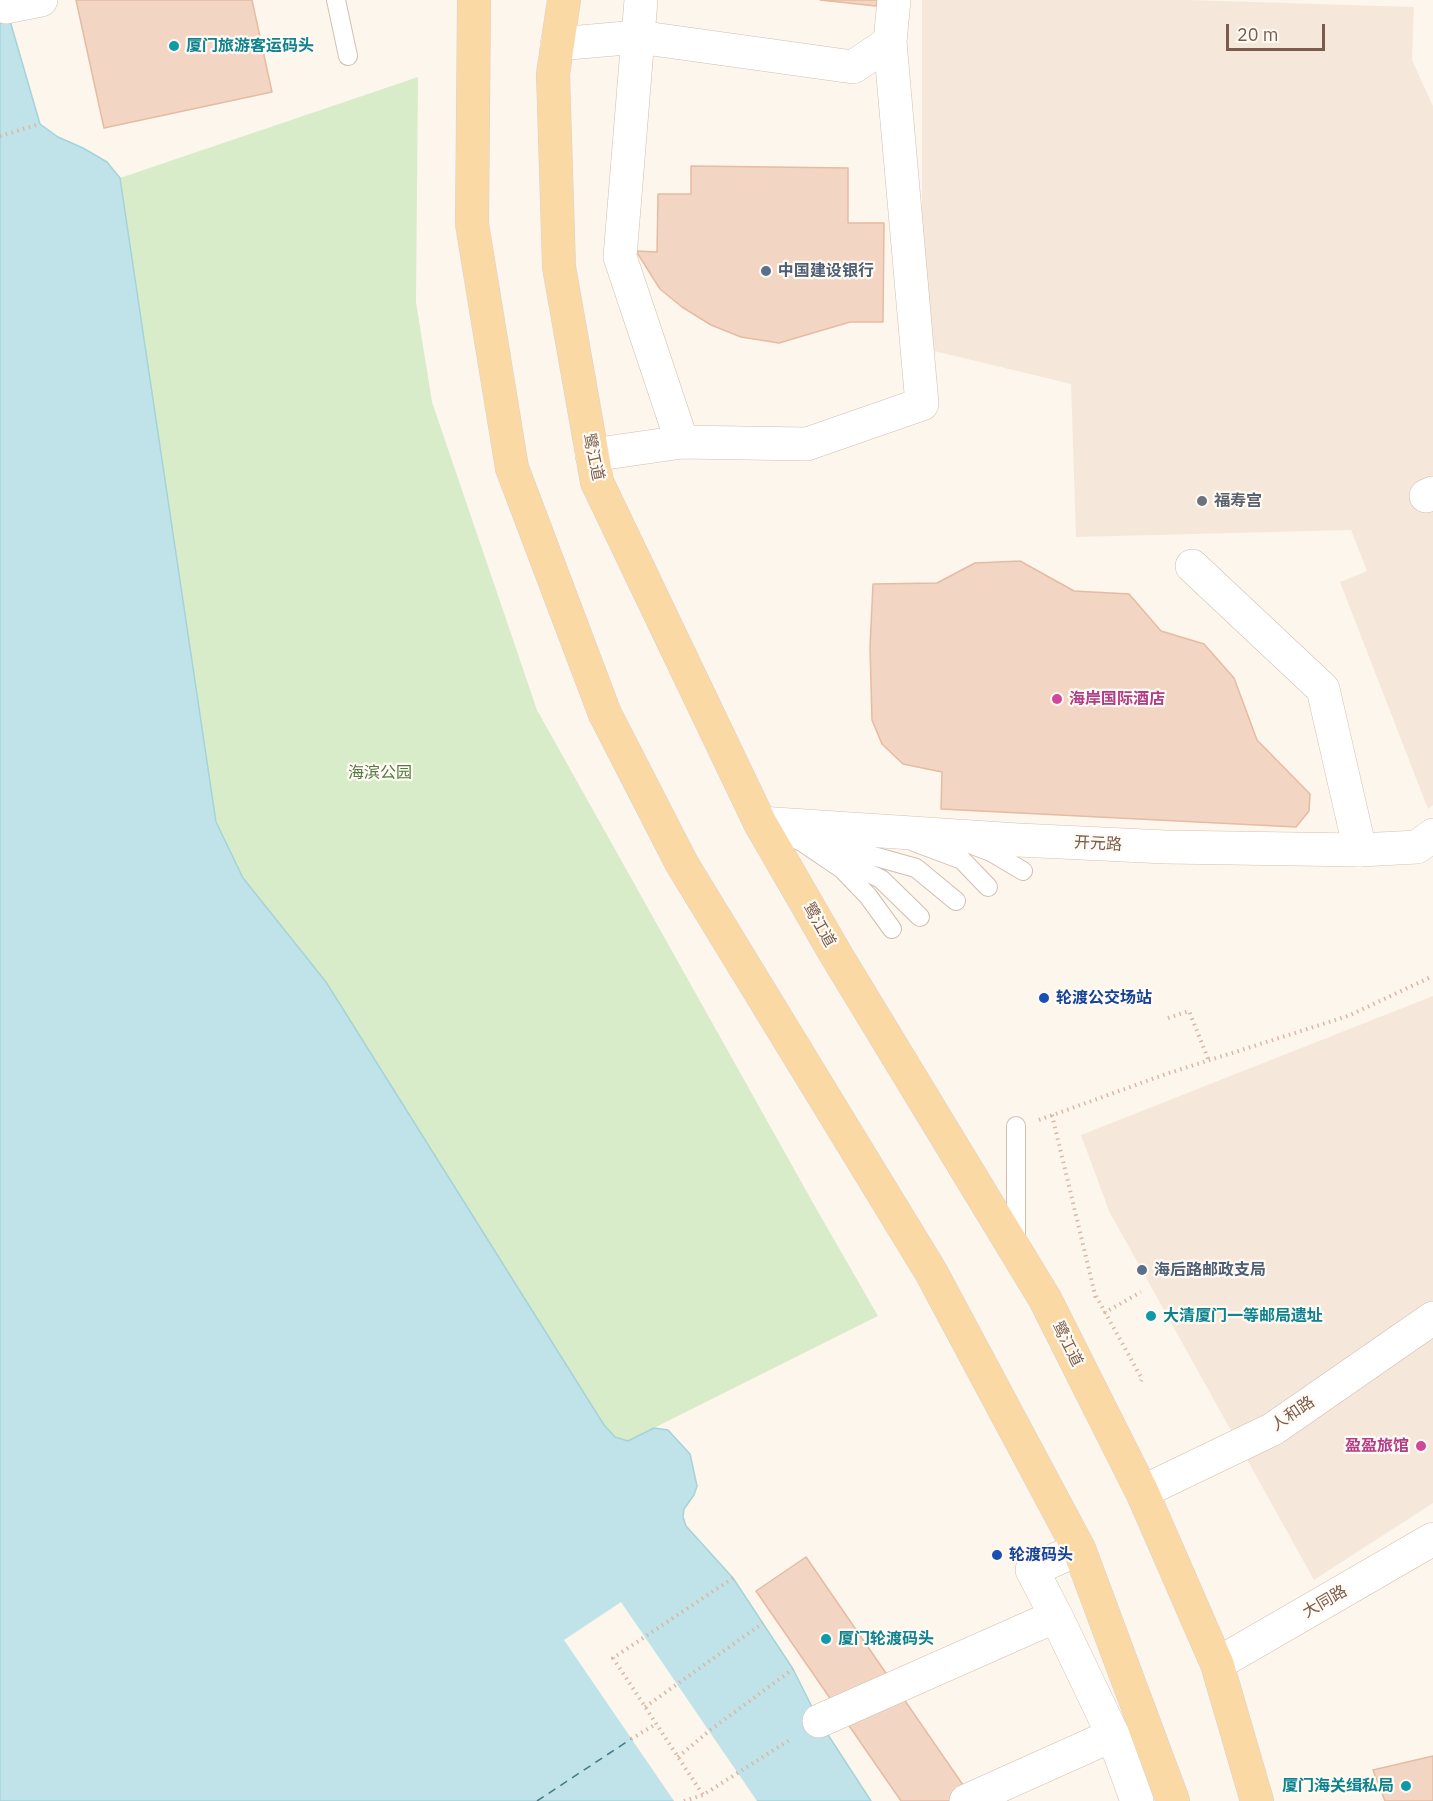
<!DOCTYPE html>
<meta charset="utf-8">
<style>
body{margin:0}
#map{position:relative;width:1433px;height:1801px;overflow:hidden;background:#fdf6ec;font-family:"IBM Plex Sans",sans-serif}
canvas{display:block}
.scale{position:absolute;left:1226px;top:24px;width:99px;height:27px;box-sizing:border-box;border:3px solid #7a5c4d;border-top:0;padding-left:8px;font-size:18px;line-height:21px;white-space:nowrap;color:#7a5c4d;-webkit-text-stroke:4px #fffaf3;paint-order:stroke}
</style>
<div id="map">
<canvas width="1433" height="1801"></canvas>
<div class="scale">20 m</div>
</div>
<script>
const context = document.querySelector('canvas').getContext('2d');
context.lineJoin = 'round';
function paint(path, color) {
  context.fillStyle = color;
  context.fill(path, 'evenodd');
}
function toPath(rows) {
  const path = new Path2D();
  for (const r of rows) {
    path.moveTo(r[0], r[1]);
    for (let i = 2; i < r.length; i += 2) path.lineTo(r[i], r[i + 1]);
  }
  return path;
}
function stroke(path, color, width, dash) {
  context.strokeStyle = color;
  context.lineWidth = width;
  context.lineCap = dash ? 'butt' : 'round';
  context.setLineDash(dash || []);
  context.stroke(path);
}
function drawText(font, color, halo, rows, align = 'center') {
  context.font = font + ' "IBM Plex Sans","Noto Sans SC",sans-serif';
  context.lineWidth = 4.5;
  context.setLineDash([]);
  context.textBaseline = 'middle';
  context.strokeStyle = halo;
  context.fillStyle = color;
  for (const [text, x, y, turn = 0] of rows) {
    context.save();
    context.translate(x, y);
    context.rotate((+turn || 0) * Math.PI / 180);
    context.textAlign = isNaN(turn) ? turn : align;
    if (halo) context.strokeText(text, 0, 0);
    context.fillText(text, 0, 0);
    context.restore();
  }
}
const residential = toPath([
 [922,0,1187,0,1414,7,1412,60,1433,106,1433,805,1428,809,1340,582,1367,571,1351,530,1076,537,1071,384,922,348],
 [1433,996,1433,1503,1314,1580,1109,1211,1081,1135]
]);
const green = toPath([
 [418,77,416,302,432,402,537,710,817,1210,878,1316,628,1441,615,1437,604,1425,326,982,243,878,216,822,120,178]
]);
const water = toPath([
 [0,0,6,7,40,124,58,137,83,148,107,162,120,178,216,822,243,878,326,982,604,1425,615,1437,628,1441,654,1428,668,1430,690,1454,697,1486,694,1495,684,1509,683,1517,686,1526,733,1578,793,1669,819,1721,871,1801,0,1801,0,0]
]);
const pier = toPath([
 [621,1602,709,1731,757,1801,674,1801,564,1640]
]);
const ferry = toPath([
 [537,1801,631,1739]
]);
const building = toPath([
 [76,0,252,0,272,92,104,128,76,0],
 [820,0,878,0,876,6,820,0],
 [691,166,848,168,848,223,884,223,883,322,850,322,779,343,741,337,711,325,682,307,660,289,636,251,657,252,658,194,691,194,691,166],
 [1020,561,1074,591,1129,594,1161,631,1204,644,1234,678,1257,740,1310,794,1309,811,1296,827,941,809,942,772,903,764,882,744,872,720,870,647,873,584,937,583,975,563,1020,561],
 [806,1557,974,1801,901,1801,756,1591,806,1557],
 [1433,1756,1433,1801,1385,1801,1373,1770,1433,1756]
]);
const path = toPath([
 [0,136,40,124],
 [1168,1018,1189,1011,1209,1061],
 [1052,1115,1096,1299],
 [1039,1120,1166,1074,1348,1016,1433,976],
 [1096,1296,1142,1379,1141,1381],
 [1104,1313,1141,1292],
 [733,1578,613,1658,703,1795,791,1739],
 [645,1707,763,1623],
 [631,1739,656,1724],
 [678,1757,709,1731,793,1669],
 [684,1801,703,1795]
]);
const lane = toPath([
 [336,0,348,56],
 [782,833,802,842,842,869,868,896,892,929],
 [914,842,962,860,988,887],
 [810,843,859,852,916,868,956,901],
 [975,846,991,852,1023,871],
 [837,858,881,879,920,917],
 [1016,1126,1016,1244]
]);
const street = toPath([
 [641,0,620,257,682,442,807,444,922,404,890,42],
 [6,7,41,0],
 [557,44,638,37,853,67,890,42,894,0],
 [592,455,682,442],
 [1426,496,1433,493],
 [1192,566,1323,689,1360,850],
 [1142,1492,1273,1429,1433,1318],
 [1056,1616,1113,1735],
 [819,1721,1056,1616,1032,1570,1079,1549],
 [966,1801,1113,1735,1137,1801]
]);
const secondary = toPath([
 [760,823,1018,840,1166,847,1360,850,1417,847,1433,835],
 [1217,1664,1433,1539]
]);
const primary = toPath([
 [474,0,472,224,512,468,605,714,682,864,931,1272,1079,1549,1173,1801],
 [564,0,553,74,559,267,597,482,760,823,835,953,1045,1299,1142,1492,1217,1664,1257,1801]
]);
const markers = [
 [174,46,6,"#0f9aa8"],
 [766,271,6,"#5c6f8a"],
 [1202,501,6,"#6b7280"],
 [1057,699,6,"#d1479c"],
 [1044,998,6,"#1a4fb4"],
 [1142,1270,6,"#5c6f8a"],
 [1151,1316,6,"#0f9aa8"],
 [1421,1446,6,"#d1479c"],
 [997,1555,6,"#1a4fb4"],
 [826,1639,6,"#0f9aa8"],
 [1406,1786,6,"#0f9aa8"]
];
const cultureNames = [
 ["厦门旅游客运码头",186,46],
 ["大清厦门一等邮局遗址",1163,1316],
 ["厦门轮渡码头",838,1639],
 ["厦门海关缉私局",1394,1786,"right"]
];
const serviceNames = [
 ["中国建设银行",778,271],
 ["海后路邮政支局",1154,1270]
];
const streetNames = [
 ["鹭江道",593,457,78],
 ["开元路",1098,844,3],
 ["鹭江道",819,925,60],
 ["鹭江道",1067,1344,63],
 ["人和路",1293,1414,-34],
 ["大同路",1325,1602,-30]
];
const worshipNames = [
 ["福寿宫",1214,501]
];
const hotelNames = [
 ["海岸国际酒店",1069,699],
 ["盈盈旅馆",1409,1446,"right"]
];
const parkNames = [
 ["海滨公园",380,773]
];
const transitNames = [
 ["轮渡公交场站",1056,998],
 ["轮渡码头",1009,1555]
];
paint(residential, '#f5e8da');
paint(green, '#d8ecc9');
paint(water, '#bfe3e8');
stroke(water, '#a5d3da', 1.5);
paint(pier, '#fdf6ec');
stroke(ferry, '#437c86', 1.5, [8, 6]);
paint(building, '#f3d5c3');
stroke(building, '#e6bba3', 1.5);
stroke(lane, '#d1beb0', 20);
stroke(street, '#d1beb0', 34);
stroke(secondary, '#d6c0b0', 34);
stroke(primary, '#dad1cd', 34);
stroke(path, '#d9b8a5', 4, [1.5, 4.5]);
stroke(lane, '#fff', 18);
stroke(street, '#fff', 33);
stroke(secondary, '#fff', 33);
stroke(primary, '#fbd9a5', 33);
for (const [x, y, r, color] of markers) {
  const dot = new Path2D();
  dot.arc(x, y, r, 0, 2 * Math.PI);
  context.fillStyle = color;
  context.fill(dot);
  stroke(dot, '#fffaf3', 2);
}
drawText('bold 16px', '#0d838f', '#fffaf3', cultureNames, 'left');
drawText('bold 16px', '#4e5e75', '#fffaf3', serviceNames, 'left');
drawText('16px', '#7a5c4d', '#fffaf3', streetNames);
drawText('bold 16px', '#5b616d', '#fffaf3', worshipNames, 'left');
drawText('bold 16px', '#b23c85', '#fffaf3', hotelNames, 'left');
drawText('16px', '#537a41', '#fffaf3', parkNames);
drawText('bold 16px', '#164399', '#fffaf3', transitNames, 'left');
</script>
